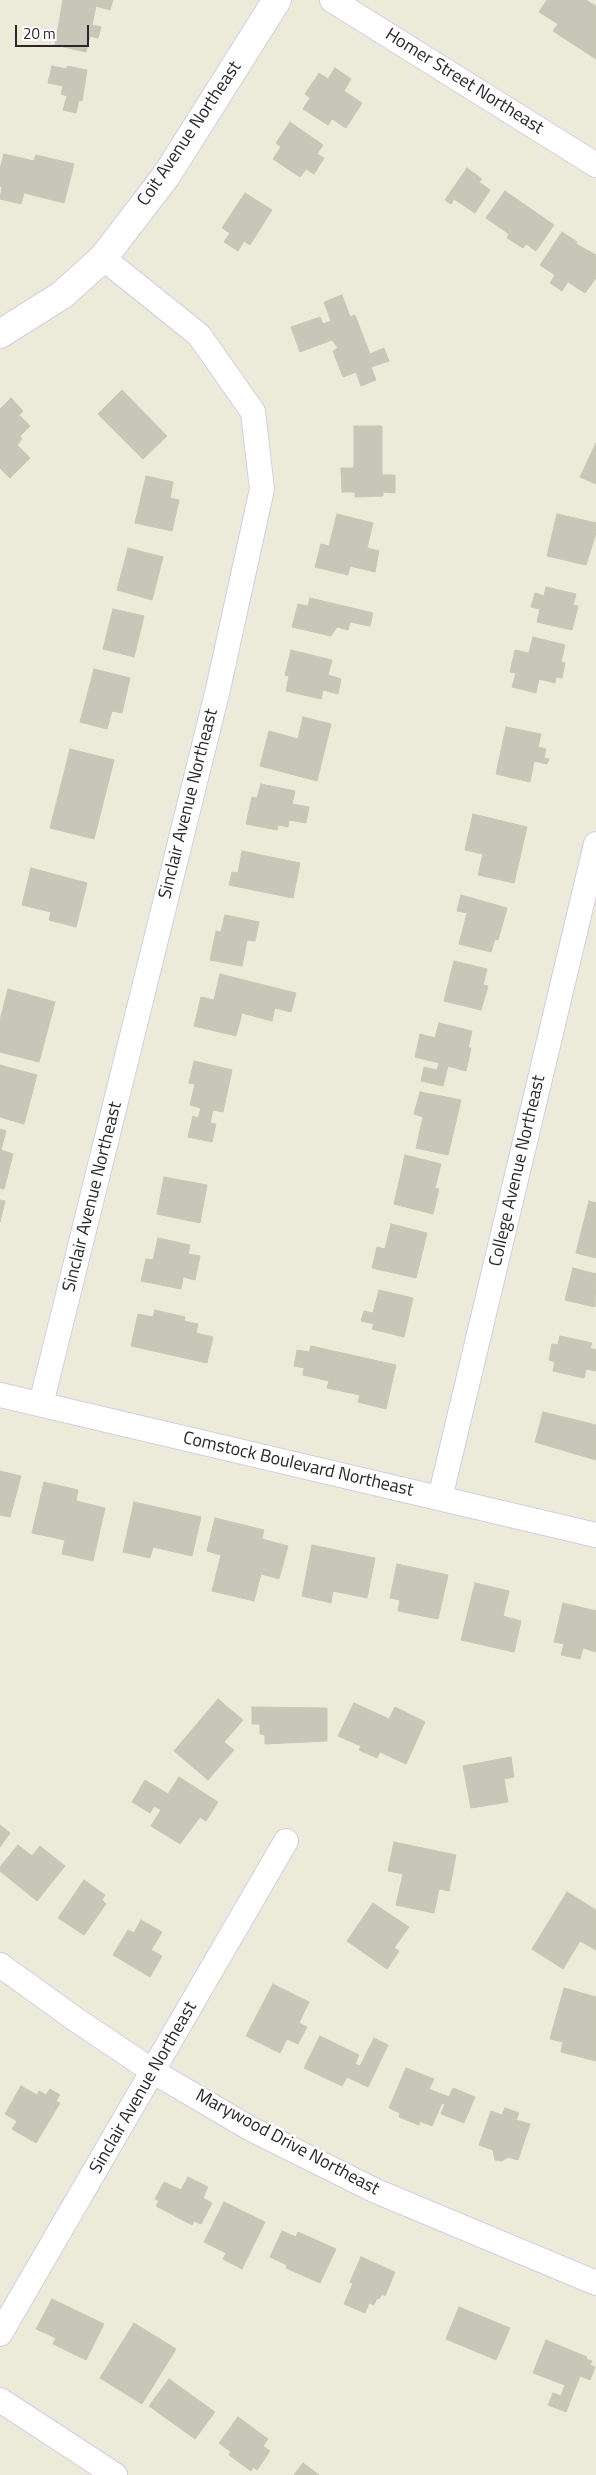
<!DOCTYPE html>
<style>
body{margin:0}
#map{position:relative;width:596px;height:2475px;overflow:hidden;background:#ecebd9;font-family:"Titillium Web",sans-serif}
canvas{display:block}
.scale{position:absolute;left:15px;top:25px;width:74px;height:22px;box-sizing:border-box;border:2px solid #282828;border-top:0;padding-left:6px;font-size:15px;line-height:18px;white-space:nowrap;color:#282828;-webkit-text-stroke:4px #fff;paint-order:stroke}
</style>
<div id="map">
<canvas width="596" height="2475"></canvas>
<div class="scale">20 m</div>
</div>
<script>
const context = document.querySelector('canvas').getContext('2d');
context.lineJoin = 'round';
function paint(path, color) {
  context.fillStyle = color;
  context.fill(path, 'evenodd');
}
function toPath(rows) {
  const path = new Path2D();
  for (const r of rows) {
    path.moveTo(r[0], r[1]);
    for (let i = 2; i < r.length; i += 2) path.lineTo(r[i], r[i + 1]);
  }
  return path;
}
function stroke(path, color, width, dash) {
  context.strokeStyle = color;
  context.lineWidth = width;
  context.lineCap = dash ? 'butt' : 'round';
  context.setLineDash(dash || []);
  context.stroke(path);
}
function drawText(font, color, halo, rows, align = 'center') {
  context.font = font + ' "Titillium Web",sans-serif';
  context.lineWidth = 5;
  context.setLineDash([]);
  context.textBaseline = 'middle';
  context.strokeStyle = halo;
  context.fillStyle = color;
  for (const [text, x, y, turn = 0] of rows) {
    context.save();
    context.translate(x, y);
    context.rotate((+turn || 0) * Math.PI / 180);
    context.textAlign = isNaN(turn) ? turn : align;
    if (halo) context.strokeText(text, 0, 0);
    context.fillText(text, 0, 0);
    context.restore();
  }
}
const building = toPath([
 [63,0,113,0,110,10,96,6,92,25,101,27,98,38,90,36,86,52,55,45,63,0],
 [547,0,586,0,596,6,596,59,553,31,558,24,539,12,547,0],
 [52,66,67,69,67,66,87,70,82,101,79,100,76,113,63,110,67,96,61,94,63,86,48,83,52,66],
 [335,68,351,79,344,91,362,103,346,128,332,119,328,125,303,109,310,98,305,94,319,73,328,79,335,68],
 [290,122,323,145,317,154,324,158,314,174,306,169,300,177,273,159,281,147,276,143,290,122],
 [4,154,34,161,36,155,74,164,64,203,24,193,21,204,0,199,2,187,0,186,0,169,4,154],
 [467,168,482,179,479,182,490,190,475,213,454,199,451,204,445,200,467,168],
 [505,191,554,225,536,251,526,244,523,248,507,238,509,234,486,218,505,191],
 [245,193,272,210,250,245,244,241,238,251,224,242,230,233,222,228,245,193],
 [562,232,577,242,576,244,596,255,596,278,585,293,568,282,562,291,550,283,555,275,540,265,562,232],
 [342,295,350,317,355,315,370,354,384,348,389,361,371,367,376,380,361,386,356,372,343,377,333,351,338,348,332,340,300,352,291,327,320,317,323,324,331,321,324,302,342,295],
 [122,390,167,436,143,459,98,414,122,390],
 [11,398,23,411,19,415,30,426,20,436,22,439,17,445,30,458,10,478,0,468,0,409,11,398],
 [354,426,382,426,382,475,395,475,395,493,383,492,383,496,355,497,355,492,342,492,341,468,354,468,354,426],
 [596,443,596,484,580,477,596,443],
 [146,476,173,482,170,498,179,500,172,531,135,523,146,476],
 [337,514,373,523,367,548,379,551,375,572,350,566,348,575,315,567,321,544,329,546,337,514],
 [557,514,596,523,596,533,586,565,547,556,557,514],
 [128,548,163,557,152,600,117,590,128,548],
 [546,587,576,594,573,605,578,606,572,630,537,622,540,609,531,607,535,593,544,596,546,587],
 [310,598,373,613,370,626,350,622,348,630,337,627,331,636,292,627,298,604,308,606,310,598],
 [113,609,144,616,134,657,103,649,113,609],
 [533,637,565,645,561,662,565,663,562,678,556,677,555,683,539,679,536,693,512,687,516,673,510,672,515,650,529,653,533,637],
 [291,650,332,660,328,675,341,679,338,694,323,690,321,699,286,691,289,676,285,675,291,650],
 [94,669,130,678,122,713,112,711,107,729,80,722,94,669],
 [303,717,331,724,317,781,260,766,269,731,298,739,303,717],
 [506,727,541,734,538,747,546,749,544,758,549,759,547,764,534,761,530,782,496,774,506,727],
 [70,749,114,760,94,839,50,828,70,749],
 [261,784,295,791,292,804,309,807,306,823,289,820,288,827,278,825,277,830,246,824,252,797,257,798,261,784],
 [473,814,527,827,514,883,478,875,483,854,465,850,473,814],
 [242,851,300,863,293,898,229,885,232,872,238,873,242,851],
 [31,868,87,883,76,927,49,920,51,912,22,905,31,868],
 [461,895,507,908,498,940,495,939,491,952,459,944,467,913,457,911,461,895],
 [225,915,259,922,255,941,247,940,242,966,210,960,216,931,221,932,225,915],
 [454,961,487,969,483,985,488,986,481,1010,444,1001,454,961],
 [220,974,296,993,291,1012,275,1008,272,1021,242,1013,236,1036,194,1026,201,997,214,1000,220,974],
 [8,989,55,1002,39,1062,0,1052,0,1020,8,989],
 [439,1023,472,1031,468,1048,471,1048,466,1071,448,1066,443,1086,421,1081,424,1067,437,1070,439,1063,415,1057,420,1034,435,1038,439,1023],
 [194,1061,232,1070,223,1112,213,1110,210,1123,216,1124,212,1142,188,1137,193,1116,198,1118,201,1108,190,1105,195,1084,189,1083,194,1061],
 [0,1065,37,1075,24,1124,0,1117,0,1065],
 [420,1092,461,1100,448,1155,416,1148,423,1117,414,1114,420,1092],
 [0,1129,6,1131,1,1150,13,1154,4,1189,0,1188,0,1129],
 [405,1155,441,1164,435,1188,439,1189,433,1214,394,1204,405,1155],
 [164,1177,207,1185,200,1223,157,1214,164,1177],
 [0,1200,5,1201,0,1222,0,1200],
 [589,1201,596,1203,596,1258,576,1253,589,1201],
 [391,1224,427,1233,416,1278,372,1268,377,1247,385,1249,391,1224],
 [158,1238,190,1245,188,1254,200,1256,195,1280,183,1277,181,1289,141,1281,146,1259,153,1260,158,1238],
 [573,1268,596,1274,595,1307,565,1300,573,1268],
 [379,1290,413,1298,404,1337,372,1329,374,1324,361,1321,364,1311,373,1313,379,1290],
 [155,1310,185,1317,184,1321,198,1324,196,1333,213,1337,207,1363,131,1346,138,1314,153,1317,155,1310],
 [560,1336,592,1343,590,1348,596,1350,596,1371,586,1369,584,1378,553,1371,555,1362,549,1360,552,1344,558,1345,560,1336],
 [311,1346,396,1365,386,1409,358,1402,360,1395,327,1388,329,1381,303,1375,304,1368,294,1366,297,1350,309,1352,311,1346],
 [543,1412,596,1425,596,1460,535,1442,543,1412],
 [0,1471,21,1476,10,1517,0,1515,0,1471],
 [44,1482,78,1490,76,1501,105,1508,93,1561,62,1554,65,1540,32,1533,44,1482],
 [134,1502,201,1517,192,1556,153,1547,150,1558,123,1552,134,1502],
 [215,1518,264,1530,262,1539,288,1546,279,1579,261,1574,254,1601,212,1591,221,1555,207,1551,215,1518],
 [312,1545,375,1558,367,1598,333,1591,331,1603,302,1596,312,1545],
 [397,1564,448,1575,438,1619,398,1611,400,1600,390,1598,397,1564],
 [475,1583,509,1591,503,1616,521,1621,514,1652,461,1640,475,1583],
 [563,1603,596,1611,596,1652,583,1648,580,1659,561,1655,564,1644,554,1642,563,1603],
 [218,1699,243,1720,224,1742,234,1750,208,1780,174,1751,218,1699],
 [354,1703,389,1719,395,1707,425,1722,406,1764,380,1752,377,1758,359,1750,361,1746,338,1736,354,1703],
 [252,1707,327,1708,327,1741,265,1744,265,1735,260,1734,260,1724,252,1724,252,1707],
 [511,1757,514,1777,504,1779,508,1802,471,1808,463,1766,511,1757],
 [179,1777,218,1802,206,1821,200,1817,180,1844,151,1826,161,1810,154,1806,150,1813,132,1802,145,1780,168,1794,179,1777],
 [0,1825,10,1833,0,1847,0,1825],
 [394,1842,456,1855,449,1891,439,1889,434,1913,396,1905,403,1874,388,1871,394,1842],
 [18,1845,32,1856,40,1846,65,1866,37,1901,0,1871,0,1867,18,1845],
 [84,1880,105,1895,102,1900,106,1904,84,1935,58,1918,84,1880],
 [567,1892,596,1910,596,1950,580,1941,563,1969,532,1949,567,1892],
 [373,1903,409,1927,394,1948,399,1951,387,1969,347,1941,373,1903],
 [141,1920,162,1932,151,1950,162,1956,150,1977,113,1955,128,1930,134,1933,141,1920],
 [273,1984,309,2002,299,2023,307,2027,298,2044,287,2039,280,2053,246,2036,273,1984],
 [564,1988,596,1997,596,2061,561,2052,563,2042,550,2039,564,1988],
 [320,2036,359,2055,355,2064,360,2066,374,2038,388,2045,368,2087,347,2077,342,2086,304,2068,320,2036],
 [406,2068,434,2079,429,2089,449,2097,453,2088,475,2097,464,2123,441,2114,445,2104,442,2103,432,2126,420,2121,419,2125,399,2117,400,2113,389,2108,406,2068],
 [21,2086,37,2095,39,2091,46,2095,50,2089,60,2095,56,2101,60,2103,36,2143,12,2129,17,2121,5,2114,21,2086],
 [505,2108,519,2113,516,2120,530,2124,518,2160,508,2157,502,2161,495,2160,493,2150,479,2145,491,2111,502,2115,505,2108],
 [188,2177,208,2187,203,2198,212,2203,201,2224,194,2221,192,2225,156,2206,159,2201,155,2199,164,2182,181,2190,188,2177],
 [224,2202,265,2222,242,2269,223,2259,226,2253,204,2242,224,2202],
 [282,2231,296,2237,298,2232,336,2249,320,2283,286,2268,287,2265,270,2257,282,2231],
 [361,2257,395,2272,385,2296,382,2294,379,2299,377,2298,374,2305,369,2303,365,2313,344,2304,353,2283,350,2282,361,2257],
 [52,2299,104,2324,86,2360,53,2344,56,2338,36,2329,52,2299],
 [459,2307,510,2328,496,2360,446,2339,459,2307],
 [134,2323,176,2349,142,2404,100,2378,134,2323],
 [546,2340,587,2357,586,2359,592,2361,590,2365,595,2367,590,2380,580,2376,566,2412,548,2405,553,2393,561,2396,565,2385,533,2373,546,2340],
 [169,2379,215,2412,195,2439,149,2406,169,2379],
 [238,2417,268,2439,263,2446,270,2451,257,2470,253,2467,251,2471,229,2455,231,2452,219,2443,238,2417],
 [303,2463,319,2475,294,2475,303,2463]
]);
const street = toPath([
 [332,0,596,165],
 [0,1395,596,1535],
 [41,1404,218,689,262,489,253,412,199,335,103,258],
 [440,1498,596,844],
 [0,1965,75,2019,154,2072,251,2129,376,2191,596,2283],
 [0,2334,286,1841],
 [0,2400,115,2475]
]);
const secondary = toPath([
 [0,334,62,295,103,258,166,176,277,0]
]);
const streetNames = [
 ["Homer Street Northeast",464,82,32],
 ["Coit Avenue Northeast",190,134,-56],
 ["Sinclair Avenue Northeast",189,804,-76],
 ["College Avenue Northeast",518,1171,-77],
 ["Sinclair Avenue Northeast",93,1197,-76],
 ["Comstock Boulevard Northeast",298,1465,13],
 ["Sinclair Avenue Northeast",144,2088,-60],
 ["Marywood Drive Northeast",287,2143,28]
];
paint(building, '#c7c7b9');
stroke(building, '#c6c7b3', 1);
stroke(street, '#d2cee2', 26);
stroke(secondary, '#d2cee2', 30);
stroke(street, '#fff', 24);
stroke(secondary, '#fff', 28);
drawText('18px', '#282828', '#fff', streetNames);
</script>
